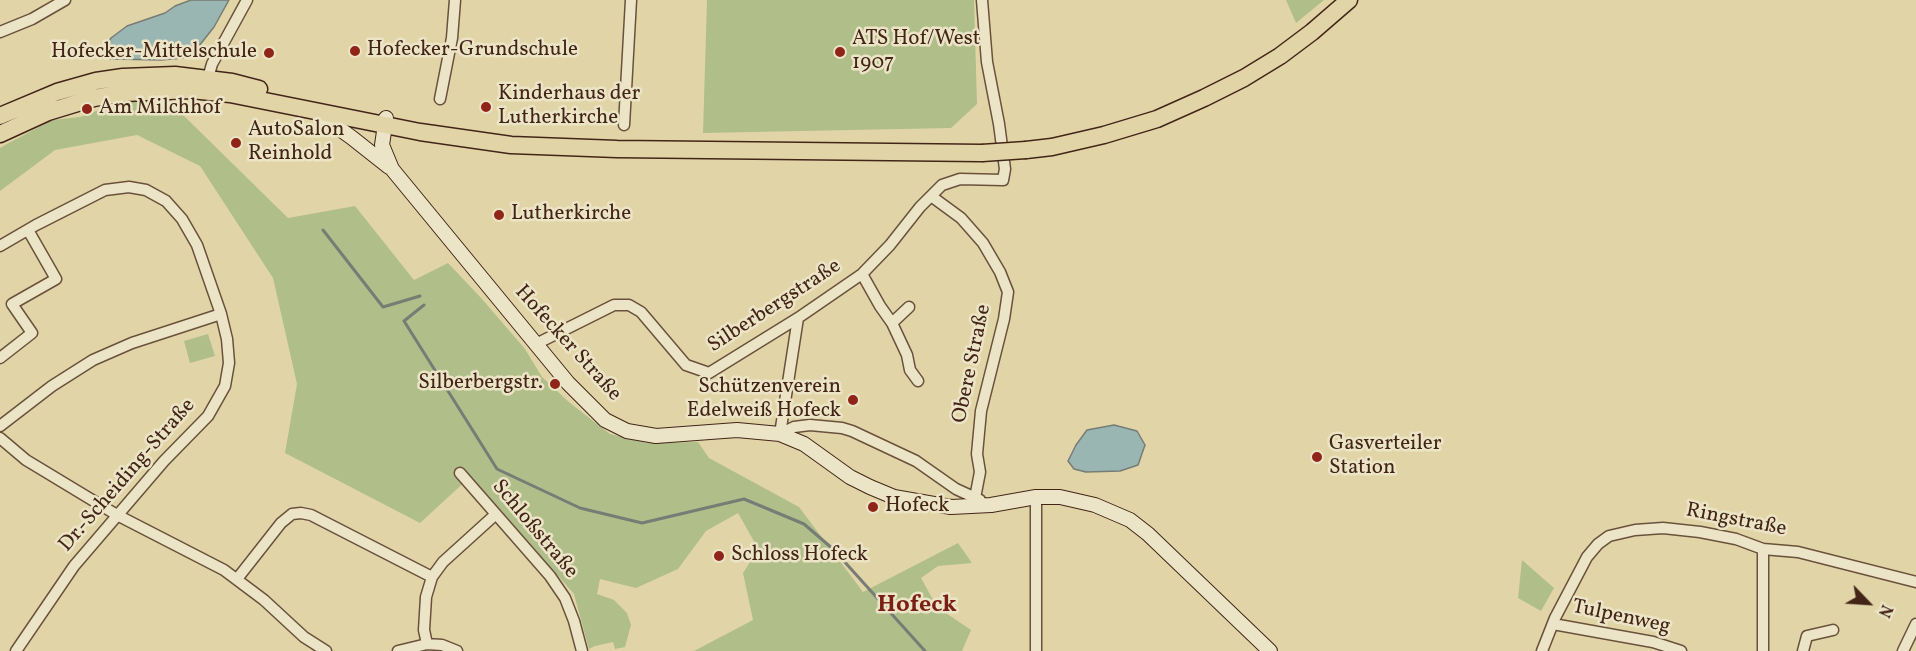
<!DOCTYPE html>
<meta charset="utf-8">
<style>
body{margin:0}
#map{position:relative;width:1916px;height:651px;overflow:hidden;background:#e1d5a8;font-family:Vollkorn,serif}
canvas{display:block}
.north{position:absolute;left:1838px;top:573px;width:60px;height:60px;-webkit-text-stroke:4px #ece4c6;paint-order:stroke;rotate:115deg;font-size:16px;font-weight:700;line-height:24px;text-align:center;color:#432518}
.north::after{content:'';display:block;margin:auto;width:21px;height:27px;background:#432518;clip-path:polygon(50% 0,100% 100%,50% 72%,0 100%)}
</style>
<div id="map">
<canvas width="1916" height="651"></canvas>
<div class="north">N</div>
</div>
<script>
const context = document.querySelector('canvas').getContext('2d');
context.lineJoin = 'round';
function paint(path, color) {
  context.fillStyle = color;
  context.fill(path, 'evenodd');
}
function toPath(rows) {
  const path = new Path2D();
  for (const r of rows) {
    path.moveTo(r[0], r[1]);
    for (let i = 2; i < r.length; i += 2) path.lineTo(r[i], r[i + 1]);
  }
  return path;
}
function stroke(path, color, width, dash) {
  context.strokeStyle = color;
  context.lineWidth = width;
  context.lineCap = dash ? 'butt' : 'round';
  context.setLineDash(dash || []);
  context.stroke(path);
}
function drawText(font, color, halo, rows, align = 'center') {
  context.font = font + ' Vollkorn,serif';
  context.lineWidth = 5;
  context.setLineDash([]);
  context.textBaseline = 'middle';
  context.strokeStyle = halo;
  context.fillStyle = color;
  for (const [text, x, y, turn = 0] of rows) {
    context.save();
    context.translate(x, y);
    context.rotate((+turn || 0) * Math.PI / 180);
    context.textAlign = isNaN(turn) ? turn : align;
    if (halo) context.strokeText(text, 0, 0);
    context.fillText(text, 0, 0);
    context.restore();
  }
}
const green = toPath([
 [707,0,974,0,977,104,951,128,703,133],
 [1286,0,1324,0,1296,23],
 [147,100,179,111,288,218,355,206,414,280,448,263,482,299,525,349,542,377,570,403,610,434,648,443,698,442,709,458,799,507,863,592,958,543,972,563,938,566,921,578,937,607,971,630,962,651,694,651,753,620,743,573,752,559,755,543,738,513,706,531,678,569,636,588,600,579,597,594,614,600,627,613,631,625,625,647,615,649,613,642,595,646,589,649,574,594,496,505,469,478,420,523,285,453,297,384,273,278,200,166,137,135,55,150,0,191,0,148,5,145,52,120,80,117,112,105],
 [208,334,215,356,190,363,184,341],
 [1522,560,1554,588,1541,611,1518,598]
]);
const water = toPath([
 [191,0,229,0,214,27,195,51,183,58,161,60,110,59,106,53,108,43,111,38,127,26,165,13,175,6,191,0],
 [1114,425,1137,431,1145,445,1138,465,1120,471,1086,472,1074,469,1068,461,1076,445,1087,430,1114,425]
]);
const stream = toPath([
 [323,230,383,307,420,296],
 [424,305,404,321,497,469,580,508,642,523,744,499,804,524,833,549,925,651]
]);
const minor = toPath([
 [0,32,32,19,65,0],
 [206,85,212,64,247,0],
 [440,99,452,38,455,0],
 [624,125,631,0],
 [931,196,961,218,983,243,1000,272,1008,292,1004,319,981,411,977,454,980,472,975,498],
 [0,246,36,225,105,190,129,187,146,190,166,201,182,219,197,245,221,314,227,339,229,363,225,386,208,416,164,461,74,566,16,651],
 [862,274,880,306,892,323,907,355,910,370,918,381],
 [892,323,909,307],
 [536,344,614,305,629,305,641,312,686,365,709,373,798,318,862,274,890,245,920,207,942,185,960,179,1003,180,1005,169,999,124,987,62,982,0],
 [0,358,32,333,12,304,56,279,28,230],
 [0,426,52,386,93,360,132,343,221,314],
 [780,434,794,427,810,425,842,428,852,431,916,461,956,489,980,500],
 [780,434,798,318],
 [0,438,26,460,117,515,224,570,264,600,304,637,326,651],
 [460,473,550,576,565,598,574,621,582,651],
 [1036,497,1036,651],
 [237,579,281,523,292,514,301,513,311,515,432,577],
 [1553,624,1653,642,1681,651],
 [427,644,424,630,426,597,432,577,443,562,496,514],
 [398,651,427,644,442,645,457,651],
 [1542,651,1555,618,1587,557,1598,544,1609,536,1635,530,1663,528,1700,532,1736,539,1763,549,1798,552,1916,582],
 [1763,651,1763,549],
 [1803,651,1807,636,1833,630],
 [1903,651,1916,624]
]);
const secondary = toPath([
 [316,112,351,137,389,167],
 [386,118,382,145,392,169,568,383,605,420,627,431,656,436,737,430,780,434,804,444,850,477,870,487,894,497,951,507,991,505,1036,497,1060,497,1095,505,1130,520,1148,534,1270,651]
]);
const primary = toPath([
 [0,116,57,92,96,81,123,77,175,75,232,82,259,89],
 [0,134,48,112,94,98,124,93,191,90,230,94,420,132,511,145,617,149,982,153],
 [1026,150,1052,147,1104,135,1157,119,1204,98,1244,78,1280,56,1312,32,1349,0]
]);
const primaryBridge = toPath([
 [982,153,1026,150]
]);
const markers = [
 [355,51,6,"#8f2418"],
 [840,52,6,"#8f2418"],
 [269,53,6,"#8f2418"],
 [486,107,6,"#8f2418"],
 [87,109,6,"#8f2418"],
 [236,143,6,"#8f2418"],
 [499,215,6,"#8f2418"],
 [555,384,6,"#8f2418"],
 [853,400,6,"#8f2418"],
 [1317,457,6,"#8f2418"],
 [873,507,6,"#8f2418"],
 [719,556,6,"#8f2418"]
];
const poiNames = [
 ["ATS Hof/West",852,40],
 ["1907",852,64],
 ["Hofecker-Grundschule",367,51],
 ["Hofecker-Mittelschule",257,53,"right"],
 ["Kinderhaus der",498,95],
 ["Lutherkirche",498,119],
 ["Am Milchhof",99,109],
 ["AutoSalon",248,131],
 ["Reinhold",248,155],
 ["Lutherkirche",511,215],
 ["Silberbergstr.",543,384,"right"],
 ["Schützenverein",841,388,"right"],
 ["Edelweiß Hofeck",841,412,"right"],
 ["Gasverteiler",1329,445],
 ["Station",1329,469],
 ["Hofeck",885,507],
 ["Schloss Hofeck",731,556]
];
const streetNames = [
 ["Silberbergstraße",775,307,-33],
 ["Hofecker Straße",567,344,48],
 ["Obere Straße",973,364,-78],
 ["Dr.-Scheiding-Straße",128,476,-49],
 ["Ringstraße",1736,521,11],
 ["Schloßstraße",534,530,50],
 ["Tulpenweg",1621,618,12]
];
const quarterNames = [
 ["Hofeck",917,607]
];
paint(green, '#b0be8a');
paint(water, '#9ab6b3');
stroke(water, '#777c75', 1.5);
stroke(stream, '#777c75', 3);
stroke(minor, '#6a513c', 13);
stroke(secondary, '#432518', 16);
stroke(primary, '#432518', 19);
stroke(minor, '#ece4c6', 10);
stroke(secondary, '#ece4c6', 14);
stroke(primary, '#e1d5a8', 16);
stroke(primaryBridge, '#432518', 19, []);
stroke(primaryBridge, '#e1d5a8', 16);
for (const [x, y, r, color] of markers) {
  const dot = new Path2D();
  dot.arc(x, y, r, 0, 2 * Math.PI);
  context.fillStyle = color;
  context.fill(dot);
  stroke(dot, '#ece4c6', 2);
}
drawText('21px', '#432518', '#ece4c6', poiNames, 'left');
drawText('21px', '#432518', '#ece4c6', streetNames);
drawText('bold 24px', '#7a1f14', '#ece4c6', quarterNames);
</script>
